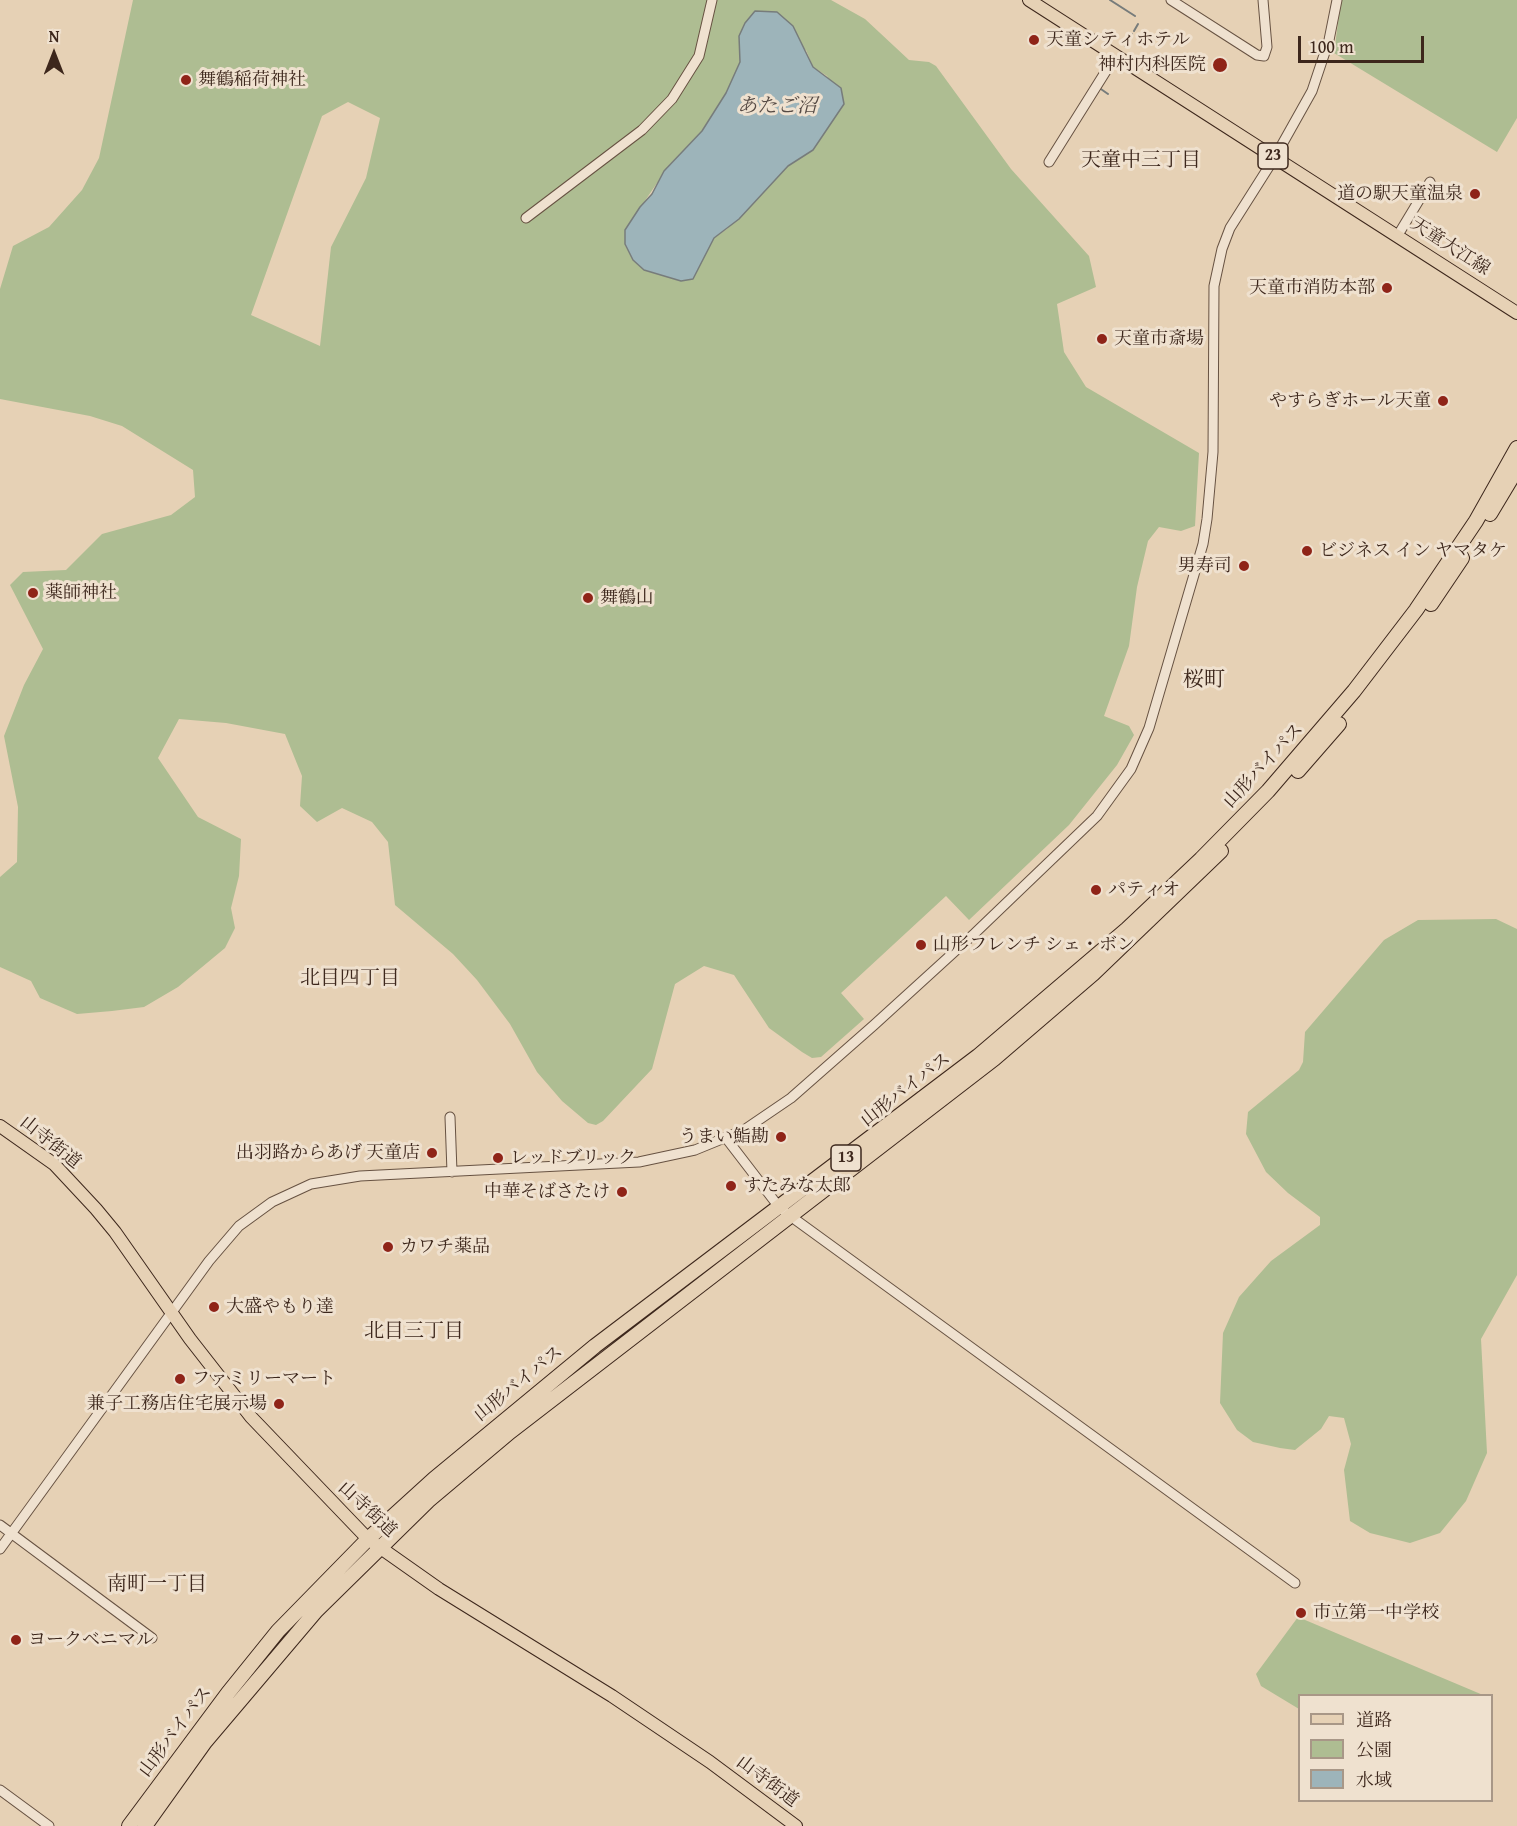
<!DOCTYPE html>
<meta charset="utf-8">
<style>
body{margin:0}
#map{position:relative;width:1517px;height:1826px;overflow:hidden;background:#e6d1b5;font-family:"Gentium Book Plus","Noto Serif JP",serif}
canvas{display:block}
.legend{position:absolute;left:1298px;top:1694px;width:195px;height:108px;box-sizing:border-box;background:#efe1cf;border:2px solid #a89787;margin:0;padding:8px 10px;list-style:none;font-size:18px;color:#3d271c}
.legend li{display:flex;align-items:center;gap:12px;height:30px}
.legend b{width:30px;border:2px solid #a89787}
.north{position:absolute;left:24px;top:24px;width:60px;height:60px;-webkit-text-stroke:4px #efe1cf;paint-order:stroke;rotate:0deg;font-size:16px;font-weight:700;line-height:24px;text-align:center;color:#3d271c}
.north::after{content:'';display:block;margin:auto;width:21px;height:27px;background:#3d271c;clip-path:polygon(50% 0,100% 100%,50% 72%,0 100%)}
.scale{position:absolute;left:1298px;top:36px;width:126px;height:27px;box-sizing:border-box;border:3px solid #3d271c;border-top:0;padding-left:8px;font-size:18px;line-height:21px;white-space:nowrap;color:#3d271c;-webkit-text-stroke:4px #efe1cf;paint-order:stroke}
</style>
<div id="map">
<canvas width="1517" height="1826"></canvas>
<ul class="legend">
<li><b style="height:8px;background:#e6d1b5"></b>道路</li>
<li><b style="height:16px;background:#aebd92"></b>公園</li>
<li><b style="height:16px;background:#9db4ba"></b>水域</li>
</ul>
<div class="north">N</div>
<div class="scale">100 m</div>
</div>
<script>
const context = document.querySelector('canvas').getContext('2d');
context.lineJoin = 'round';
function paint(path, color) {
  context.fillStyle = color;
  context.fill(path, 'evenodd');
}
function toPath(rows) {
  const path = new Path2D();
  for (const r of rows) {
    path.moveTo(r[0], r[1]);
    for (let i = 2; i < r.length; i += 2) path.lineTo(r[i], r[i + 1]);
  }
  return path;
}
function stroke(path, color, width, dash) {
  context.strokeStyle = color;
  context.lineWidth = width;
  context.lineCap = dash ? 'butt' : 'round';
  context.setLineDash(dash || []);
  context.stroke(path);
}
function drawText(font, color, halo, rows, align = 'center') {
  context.font = font + ' "Gentium Book Plus","Noto Serif JP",serif';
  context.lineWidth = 6;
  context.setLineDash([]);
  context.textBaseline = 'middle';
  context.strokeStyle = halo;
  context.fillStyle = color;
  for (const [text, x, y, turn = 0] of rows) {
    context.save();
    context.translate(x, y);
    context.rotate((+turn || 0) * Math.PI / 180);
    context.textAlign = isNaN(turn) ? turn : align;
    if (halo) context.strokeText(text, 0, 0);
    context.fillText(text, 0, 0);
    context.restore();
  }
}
const green = toPath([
 [133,0,831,0,865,19,909,60,929,62,936,66,1011,169,1089,256,1096,287,1057,304,1064,352,1086,387,1199,453,1195,526,1181,531,1159,527,1148,541,1137,587,1129,646,1104,716,1129,726,1134,735,1117,765,1069,825,969,920,946,896,841,993,864,1019,821,1057,812,1058,802,1052,769,1028,734,975,704,966,675,984,652,1069,603,1121,596,1125,588,1123,562,1101,537,1072,510,1024,477,980,453,954,395,905,388,842,372,822,342,808,317,822,300,806,302,776,285,734,226,723,179,719,158,758,198,817,241,839,239,876,231,908,235,928,225,948,178,987,144,1007,112,1011,77,1014,40,998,31,981,0,967,0,877,17,862,18,807,4,736,24,685,43,649,10,585,23,572,66,570,102,534,171,515,195,497,193,470,122,426,90,416,0,399,0,289,13,246,49,227,82,190,99,158],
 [739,36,806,50,813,67,827,76,843,104,813,150,788,166,727,229,714,238,681,281,644,270,633,260,625,245,625,230,670,164,702,131,726,93,740,62],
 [348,102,380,118,366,178,331,247,320,346,251,315,322,116],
 [1341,0,1517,0,1517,118,1497,152,1334,53],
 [1496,919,1517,929,1517,1275,1481,1339,1487,1453,1466,1501,1440,1533,1410,1543,1370,1533,1350,1521,1344,1470,1351,1444,1344,1418,1329,1416,1321,1429,1295,1450,1280,1448,1253,1442,1237,1430,1220,1403,1223,1333,1239,1297,1271,1261,1320,1225,1320,1217,1288,1193,1266,1172,1246,1134,1248,1112,1299,1070,1303,1062,1305,1032,1384,940,1418,920],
 [1298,1617,1483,1695,1300,1696,1299,1709,1261,1686,1256,1674]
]);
const water = toPath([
 [755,11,777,12,793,26,813,67,841,88,844,104,813,150,788,166,739,219,714,238,693,279,681,281,644,270,633,260,625,244,625,230,640,207,652,194,664,171,702,131,726,93,740,62,739,36,745,23,755,11]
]);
const stream = toPath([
 [1110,0,1135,16],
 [1134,31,1138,24],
 [1125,46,1132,34],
 [1098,87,1108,94]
]);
const minor = toPath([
 [1171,0,1257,55,1264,56,1267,47,1263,0],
 [1049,162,1116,55],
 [526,218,642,130,672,99,699,56,712,0],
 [1398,235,1430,182],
 [450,1117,452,1172],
 [726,1138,779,1207,789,1215,1295,1583],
 [0,1525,152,1638],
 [0,1549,209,1261,239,1226,272,1202,311,1184,360,1176,639,1162,695,1150,744,1130,791,1098,874,1025,975,933,1097,816,1131,769,1149,728,1203,544,1207,519,1213,452,1214,286,1222,249,1230,228,1275,157,1312,91,1329,40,1337,0],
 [0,1790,49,1826]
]);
const major = toPath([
 [1029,0,1517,313],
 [0,1126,54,1164,96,1209,115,1232,190,1339,251,1417,368,1539,439,1589,612,1696,710,1762,796,1826]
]);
const highway = toPath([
 [1490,514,1517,469],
 [1431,604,1462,558],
 [1298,771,1339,724],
 [129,1826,228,1693,278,1631,368,1539,434,1479,595,1346,978,1056,1127,929,1201,859,1268,791,1354,691,1416,610,1476,521,1517,448],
 [145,1826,205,1742,316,1611,428,1501,510,1432,994,1059,1093,974,1221,851]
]);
const markers = [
 [1034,40,6,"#8f2418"],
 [1220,65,8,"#8f2418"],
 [186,80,6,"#8f2418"],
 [1475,194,6,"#8f2418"],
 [1387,288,6,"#8f2418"],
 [1102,339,6,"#8f2418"],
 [1443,401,6,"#8f2418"],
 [1307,551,6,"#8f2418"],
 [1244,566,6,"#8f2418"],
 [33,593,6,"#8f2418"],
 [588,598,6,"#8f2418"],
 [1096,890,6,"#8f2418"],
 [921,945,6,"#8f2418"],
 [781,1137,6,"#8f2418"],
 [432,1153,6,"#8f2418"],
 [498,1158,6,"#8f2418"],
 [731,1186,6,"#8f2418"],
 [622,1192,6,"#8f2418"],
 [388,1247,6,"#8f2418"],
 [214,1307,6,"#8f2418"],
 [180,1379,6,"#8f2418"],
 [279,1404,6,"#8f2418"],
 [1301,1613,6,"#8f2418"],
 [16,1640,6,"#8f2418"]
];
const shields = [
 [1273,156,30],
 [846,1158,30]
];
const shieldNames = [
 ["23",1273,156],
 ["13",846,1158]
];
const poiNames = [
 ["天童シティホテル",1046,40],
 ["神村内科医院",1206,65,"right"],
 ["舞鶴稲荷神社",198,80],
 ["道の駅天童温泉",1463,194,"right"],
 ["天童市消防本部",1375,288,"right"],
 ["天童市斎場",1114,339],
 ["やすらぎホール天童",1431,401,"right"],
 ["ビジネス イン ヤマタケ",1319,551],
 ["男寿司",1232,566,"right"],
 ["薬師神社",45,593],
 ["舞鶴山",600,598],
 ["パティオ",1108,890],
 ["山形フレンチ シェ・ボン",933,945],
 ["うまい鮨勘",769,1137,"right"],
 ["出羽路からあげ 天童店",420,1153,"right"],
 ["レッドブリック",510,1158],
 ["すたみな太郎",743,1186],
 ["中華そばさたけ",610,1192,"right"],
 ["カワチ薬品",400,1247],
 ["大盛やもり達",226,1307],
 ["ファミリーマート",192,1379],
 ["兼子工務店住宅展示場",267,1404,"right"],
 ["市立第一中学校",1313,1613],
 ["ヨークベニマル",28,1640]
];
const streetNames = [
 ["天童大江線",1450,247,33],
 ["山形バイパス",1264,766,-47],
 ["山形バイパス",906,1090,-38],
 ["山寺街道",50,1143,39],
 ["山形バイパス",519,1384,-39],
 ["山寺街道",367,1510,43],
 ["山形バイパス",176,1732,-53],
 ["山寺街道",767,1782,37]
];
const waterNames = [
 ["あたご沼",777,107]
];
const neighbourhoodNames = [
 ["天童中三丁目",1141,161],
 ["北目四丁目",350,979],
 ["北目三丁目",414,1332],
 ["南町一丁目",157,1585]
];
const quarterNames = [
 ["桜町",1204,681]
];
paint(green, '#aebd92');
paint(water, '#9db4ba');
stroke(water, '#777c7b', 1.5);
stroke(stream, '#777c7b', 2);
stroke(minor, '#675242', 11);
stroke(major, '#3d271c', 14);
stroke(highway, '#3d271c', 16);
stroke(minor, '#efe1cf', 9);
stroke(major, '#e6d1b5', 12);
stroke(highway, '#e6d1b5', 14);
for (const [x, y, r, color] of markers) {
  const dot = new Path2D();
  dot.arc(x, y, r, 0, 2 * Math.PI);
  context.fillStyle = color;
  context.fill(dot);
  stroke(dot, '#efe1cf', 2);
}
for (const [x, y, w] of shields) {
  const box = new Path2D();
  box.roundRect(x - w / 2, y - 13, w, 26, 4.5);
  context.fillStyle = '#efe1cf';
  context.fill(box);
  stroke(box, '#3d271c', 1.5);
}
drawText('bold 16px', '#3d271c', null, shieldNames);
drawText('18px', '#3d271c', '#efe1cf', poiNames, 'left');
drawText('18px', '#3d271c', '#efe1cf', streetNames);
drawText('italic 20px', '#554a44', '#efe1cf', waterNames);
drawText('20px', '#3d271c', '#efe1cf', neighbourhoodNames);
drawText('21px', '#3d271c', '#efe1cf', quarterNames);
</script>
